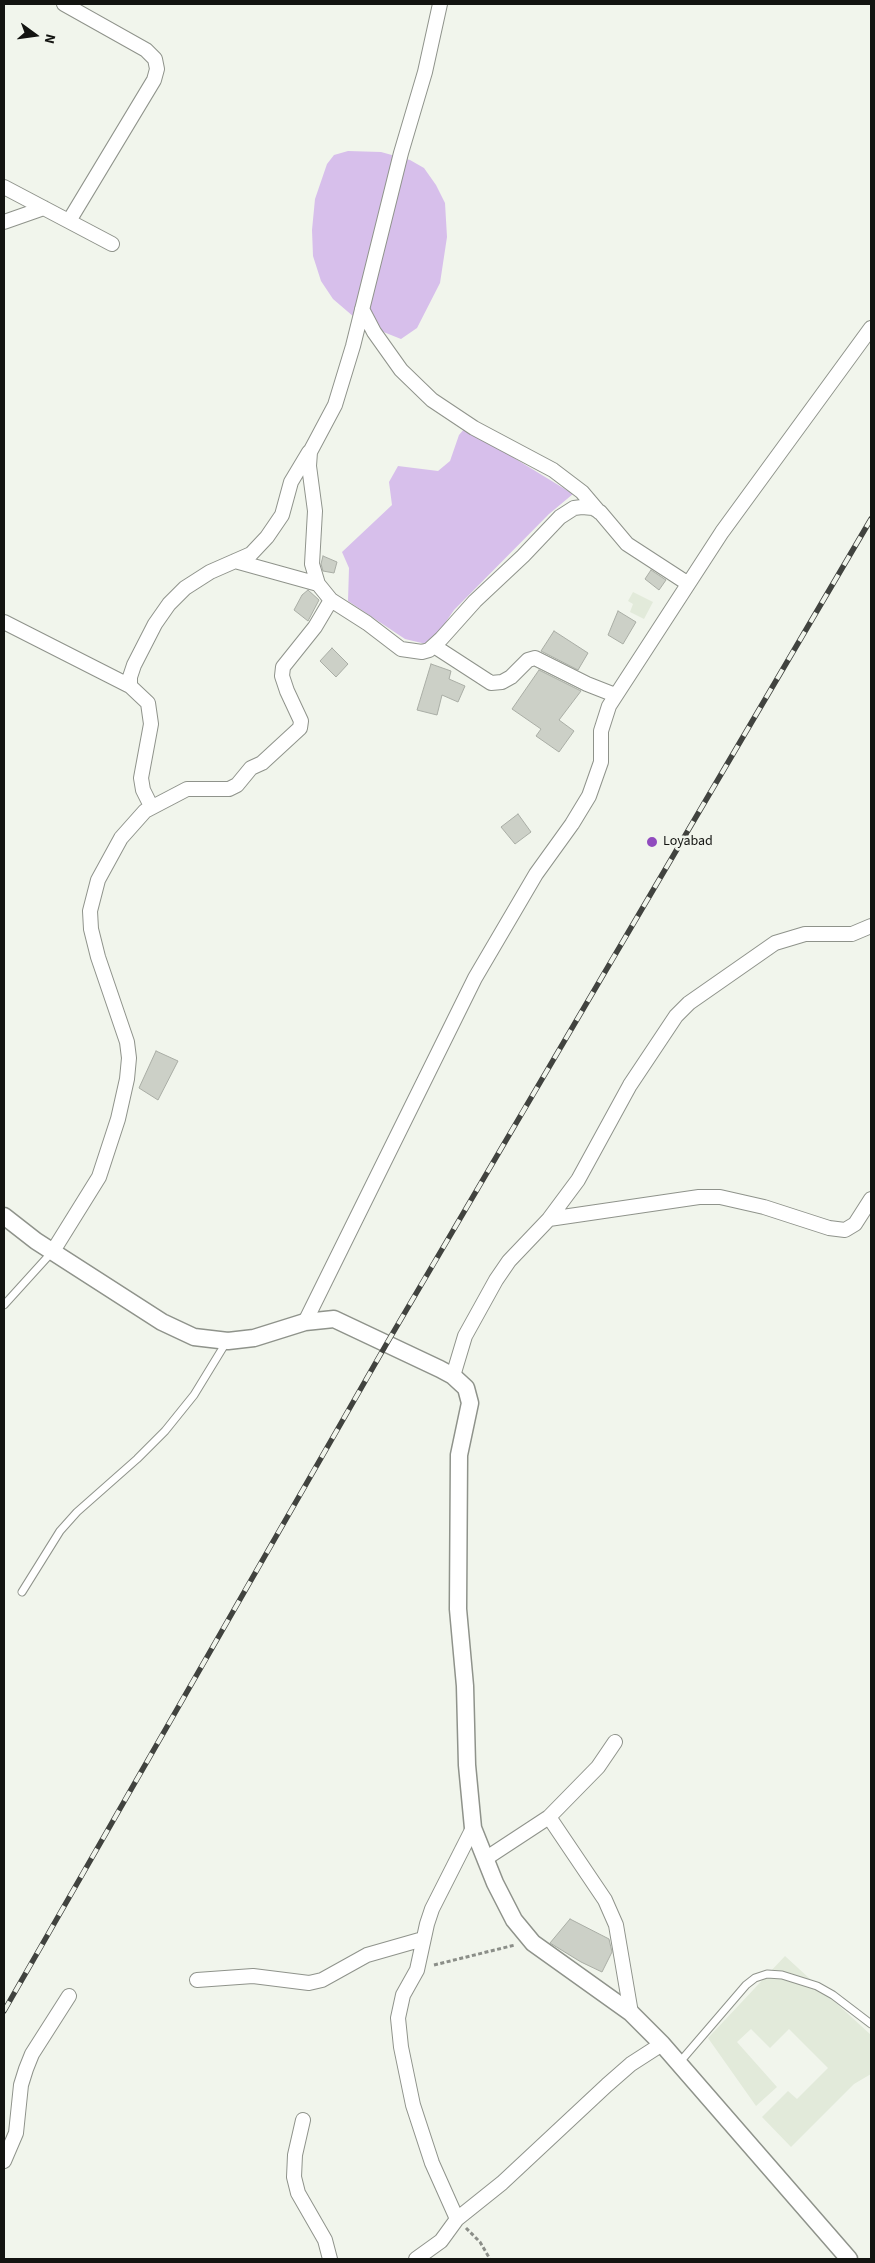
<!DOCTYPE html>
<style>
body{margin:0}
#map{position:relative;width:875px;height:2263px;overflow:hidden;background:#f1f5ec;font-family:"Source Sans 3",sans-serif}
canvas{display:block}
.frame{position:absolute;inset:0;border:5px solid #131411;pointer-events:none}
.north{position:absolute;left:10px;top:10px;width:50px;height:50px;-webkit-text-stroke:4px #f1f5ec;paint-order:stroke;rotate:104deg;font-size:14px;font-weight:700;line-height:20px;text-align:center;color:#131411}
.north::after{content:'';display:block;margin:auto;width:18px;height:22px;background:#131411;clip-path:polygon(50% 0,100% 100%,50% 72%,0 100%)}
</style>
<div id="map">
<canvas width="875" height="2263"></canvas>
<div class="frame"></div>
<div class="north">N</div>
</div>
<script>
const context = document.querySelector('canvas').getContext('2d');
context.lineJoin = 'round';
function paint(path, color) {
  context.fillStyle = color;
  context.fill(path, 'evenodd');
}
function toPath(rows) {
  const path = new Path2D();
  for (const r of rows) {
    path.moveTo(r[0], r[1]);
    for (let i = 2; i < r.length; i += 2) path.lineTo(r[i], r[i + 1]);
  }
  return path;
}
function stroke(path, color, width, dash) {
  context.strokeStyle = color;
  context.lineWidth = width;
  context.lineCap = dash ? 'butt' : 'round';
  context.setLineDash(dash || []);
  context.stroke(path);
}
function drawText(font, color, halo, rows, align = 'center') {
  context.font = font + ' "Source Sans 3",sans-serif';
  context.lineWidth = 5;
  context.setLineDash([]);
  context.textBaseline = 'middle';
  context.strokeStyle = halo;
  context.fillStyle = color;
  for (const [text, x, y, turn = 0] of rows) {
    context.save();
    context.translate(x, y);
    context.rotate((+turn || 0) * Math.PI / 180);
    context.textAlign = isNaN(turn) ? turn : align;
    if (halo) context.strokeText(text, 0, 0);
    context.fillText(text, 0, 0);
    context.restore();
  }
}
const built = toPath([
 [633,592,653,602,644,619,630,612,633,604,628,601],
 [785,1956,871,2035,871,2074,854,2084,791,2147,762,2117,788,2091,797,2099,828,2068,789,2029,770,2048,751,2029,737,2042,777,2087,756,2106,708,2038]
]);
const green = toPath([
 [348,151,381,152,410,160,424,168,436,185,445,203,447,237,440,283,417,328,401,339,361,323,333,299,321,281,313,256,312,230,315,199,327,164,334,155],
 [465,428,573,494,549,514,454,610,430,645,405,639,348,601,349,568,342,552,392,505,389,482,398,466,438,471,450,461,459,435]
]);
const building = toPath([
 [323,556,337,562,334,573,323,571,321,564,323,556],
 [651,570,666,580,659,590,645,579,651,570],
 [308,590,319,600,308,621,294,610,302,595,308,590],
 [618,611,636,622,623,644,608,635,618,611],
 [554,631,588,653,578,670,541,651,554,631],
 [332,648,348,664,336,677,320,661,332,648],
 [431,664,451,671,449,679,465,686,458,702,442,695,437,715,417,710,431,664],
 [539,670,581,691,559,720,574,731,559,752,536,736,541,729,512,709,539,670],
 [518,814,531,832,515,844,501,827,518,814],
 [156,1051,178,1061,158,1100,139,1088,156,1051],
 [570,1919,609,1939,612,1952,602,1972,581,1962,550,1943,570,1919]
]);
const path = toPath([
 [434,1965,515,1945],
 [466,2228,480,2242,490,2259]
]);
const service = toPath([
 [4,1305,53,1251],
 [22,1592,60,1531,77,1512,137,1459,165,1431,194,1395,227,1341],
 [679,2063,746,1985,755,1978,767,1974,782,1975,817,1986,833,1995,871,2024]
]);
const minor = toPath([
 [64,4,146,50,155,59,157,69,154,80,69,221],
 [440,4,425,72,401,153,353,346,335,405,310,452,309,466,315,511,312,564,318,584,331,600,367,623,401,649,422,652,429,650,441,639,475,601,523,556,560,517,574,508,582,507,593,508,600,512,627,544,687,583],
 [4,187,112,244],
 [4,222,44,208],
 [362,309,374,332,401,370,432,400,474,428,553,470,582,492,599,512],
 [235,561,318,584],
 [4,622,130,686],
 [434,646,491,683,502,682,511,677,528,660,535,658,587,684,615,695],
 [151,806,143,790,141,778,151,724,148,703,130,686,130,677,134,665,155,624,169,604,185,588,210,572,251,554,267,537,282,515,291,482,309,452],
 [549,1219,699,1197,720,1197,764,1207,829,1228,845,1230,855,1224,871,1199],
 [53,1251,99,1177,118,1119,127,1079,129,1058,127,1042,98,957,91,929,90,911,98,880,121,838,145,811,187,789,229,789,237,785,251,768,262,763,300,728,301,721,287,691,282,676,283,667,315,627,331,600],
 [305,1322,475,978,536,874,572,824,589,796,601,762,601,731,609,706,722,532,871,328],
 [453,1376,465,1336,496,1280,509,1261,549,1219,578,1180,630,1085,676,1016,689,1003,775,943,805,934,852,934,871,926],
 [549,1817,605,1900,616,1925,631,2013],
 [485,1859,549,1817,598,1767,615,1742],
 [197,1980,253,1976,309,1983,322,1980,367,1955,423,1939],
 [303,2120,295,2155,294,2177,298,2193,325,2240,330,2259],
 [4,2161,16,2133,21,2085,26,2069,32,2054,69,1996],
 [457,2219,502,2183,607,2085,631,2064,662,2044],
 [416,2259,441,2241,457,2219,432,2163,413,2105,401,2047,398,2018,403,1995,417,1970,427,1924,432,1909,473,1828]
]);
const tertiary = toPath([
 [4,1216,36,1241,162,1322,194,1337,228,1341,254,1338,305,1322,334,1319,440,1369,453,1376,466,1388,470,1403,459,1455,458,1609,465,1686,467,1765,473,1828,495,1883,514,1920,533,1943,631,2013,662,2044,849,2259]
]);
const rail = toPath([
 [4,2011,387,1343,871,519]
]);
const markers = [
 [652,842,6,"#904bbe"]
];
const poiNames = [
 ["Loyabad",663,842]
];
paint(built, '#e2eada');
paint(green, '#d7bfeb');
paint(building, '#ccd0c7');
stroke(building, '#a9ada5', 1);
stroke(service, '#8f938b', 9);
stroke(minor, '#8f938b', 16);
stroke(tertiary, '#8f938b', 19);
stroke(path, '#8b8e88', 3, [4, 2.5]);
stroke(service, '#fff', 7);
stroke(minor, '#fff', 14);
stroke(tertiary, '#fff', 16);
stroke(rail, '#41433f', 5.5);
stroke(rail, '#f1f5ec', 4, [11]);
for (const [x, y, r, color] of markers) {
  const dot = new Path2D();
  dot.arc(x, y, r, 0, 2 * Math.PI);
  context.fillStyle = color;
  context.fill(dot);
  stroke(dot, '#f1f5ec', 2);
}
drawText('14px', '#131411', '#f1f5ec', poiNames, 'left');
</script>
